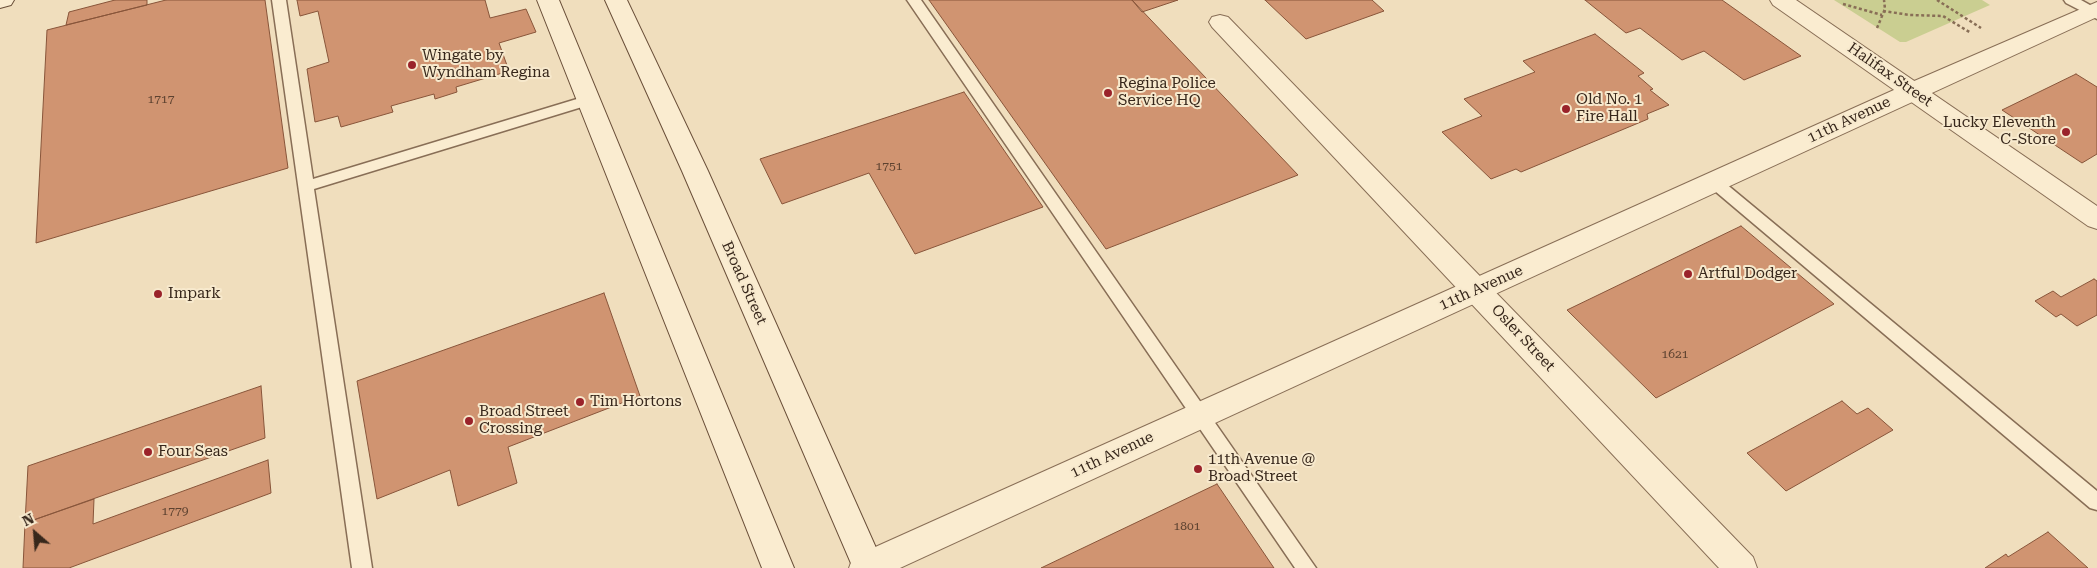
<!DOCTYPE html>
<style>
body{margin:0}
#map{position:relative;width:2097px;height:568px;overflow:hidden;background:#f0debd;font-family:"Roboto Serif",serif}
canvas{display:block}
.north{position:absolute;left:10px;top:508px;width:50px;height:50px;-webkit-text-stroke:4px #f7e9cd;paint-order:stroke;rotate:333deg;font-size:14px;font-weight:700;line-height:20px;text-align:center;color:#37271b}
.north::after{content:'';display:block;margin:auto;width:18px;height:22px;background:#37271b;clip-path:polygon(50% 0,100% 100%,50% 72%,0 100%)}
</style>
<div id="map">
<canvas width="2097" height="568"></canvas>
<div class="north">N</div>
</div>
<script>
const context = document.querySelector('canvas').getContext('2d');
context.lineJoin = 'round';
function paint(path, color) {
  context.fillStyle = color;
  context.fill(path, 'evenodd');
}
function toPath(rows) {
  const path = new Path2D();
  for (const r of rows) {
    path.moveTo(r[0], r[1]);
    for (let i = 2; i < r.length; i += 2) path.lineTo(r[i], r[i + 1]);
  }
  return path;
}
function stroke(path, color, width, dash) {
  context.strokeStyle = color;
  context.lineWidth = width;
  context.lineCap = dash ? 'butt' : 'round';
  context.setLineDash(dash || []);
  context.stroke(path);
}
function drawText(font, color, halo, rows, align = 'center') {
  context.font = font + ' "Roboto Serif",serif';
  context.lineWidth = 4;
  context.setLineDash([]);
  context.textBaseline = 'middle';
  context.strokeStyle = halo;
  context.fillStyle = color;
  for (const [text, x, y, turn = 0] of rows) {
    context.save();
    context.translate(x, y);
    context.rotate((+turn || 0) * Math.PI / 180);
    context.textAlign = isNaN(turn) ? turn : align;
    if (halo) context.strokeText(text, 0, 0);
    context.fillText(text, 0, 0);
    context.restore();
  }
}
const green = toPath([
 [1834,0,1982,0,1990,5,1906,42,1900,42]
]);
const building = toPath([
 [115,0,147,0,147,5,66,25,69,12,115,0],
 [166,0,265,0,288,168,36,243,47,30,166,0],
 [297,0,485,0,490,18,526,9,536,32,499,43,509,71,456,87,457,92,435,99,434,94,391,106,393,112,341,127,338,116,315,122,307,69,329,62,318,11,300,16,297,0],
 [929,0,1132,0,1298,175,1106,249,929,0],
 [1132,0,1178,0,1142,12,1132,0],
 [1265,0,1372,0,1384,11,1306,39,1265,0],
 [1585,0,1722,0,1801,56,1744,80,1704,51,1682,60,1640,28,1626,33,1585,0],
 [1595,34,1644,73,1638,76,1653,89,1650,90,1669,105,1647,114,1648,119,1521,172,1516,169,1491,179,1442,132,1482,116,1464,99,1535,72,1523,61,1595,34],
 [2076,74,2097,87,2097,154,2082,163,2002,110,2076,74],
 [964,92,1043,207,915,254,869,173,782,204,760,159,964,92],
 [1741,226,1834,304,1656,398,1567,310,1741,226],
 [2094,279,2097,281,2097,315,2077,326,2061,314,2056,317,2035,301,2053,291,2061,297,2094,279],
 [604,293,640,396,508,447,517,483,458,506,450,470,377,499,357,381,604,293],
 [261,386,265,438,25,523,28,466,261,386],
 [1842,401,1857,414,1868,408,1893,430,1786,491,1747,453,1842,401],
 [268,460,271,493,69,568,23,568,25,523,94,499,93,524,268,460],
 [1217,484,1274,568,1041,568,1217,484],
 [2048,532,2088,568,1985,568,2006,554,2008,557,2048,532]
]);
const path = toPath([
 [1937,0,1981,28],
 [1843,4,1882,15],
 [1883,11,1910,15,1943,16,1971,33],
 [1877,28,1885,9,1884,0]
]);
const service = toPath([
 [272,0,286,0,313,179,590,95,595,97,597,100,595,103,314,189,372,568,352,568,272,0],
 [907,0,921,0,1316,568,1295,568,907,0],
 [2064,0,2081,0,2097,9,2097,19,2066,3,2064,0],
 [1714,177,1719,178,2097,491,2097,510,2090,508,1709,186,1706,182,1709,178,1714,177]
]);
const minor = toPath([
 [1770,0,1796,0,2097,206,2097,229,2088,226,1773,5,1770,0],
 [1220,15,1228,17,1753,557,1757,568,1719,568,1212,27,1209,22,1212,17,1220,15]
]);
const tertiary = toPath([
 [2097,2,2097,17,900,568,849,568,853,557,1905,85,2097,2]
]);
const secondary = toPath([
 [0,0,14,0,11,5,0,8,0,0],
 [537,0,559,0,794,568,762,568,537,0],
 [605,0,627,0,708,171,885,568,853,568,682,171,605,0]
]);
const markers = [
 [412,65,5,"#9a232a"],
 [1108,93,5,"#9a232a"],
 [1566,109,5,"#9a232a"],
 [2066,132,5,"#9a232a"],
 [1688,274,5,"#9a232a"],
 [158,294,5,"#9a232a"],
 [580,402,5,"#9a232a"],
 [469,421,5,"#9a232a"],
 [148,452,5,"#9a232a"],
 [1198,469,5,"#9a232a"]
];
const numberNames = [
 ["1717",161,99],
 ["1751",889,166],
 ["1621",1675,354],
 ["1779",175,511],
 ["1801",1187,526]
];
const poiNames = [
 ["Wingate by",422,56],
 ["Wyndham Regina",422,73],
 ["Regina Police",1118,84],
 ["Service HQ",1118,101],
 ["Old No. 1",1576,100],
 ["Fire Hall",1576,117],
 ["Lucky Eleventh",2056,123,"right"],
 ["C-Store",2056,140,"right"],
 ["Artful Dodger",1698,274],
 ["Impark",168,294],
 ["Tim Hortons",590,402],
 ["Broad Street",479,412],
 ["Crossing",479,429],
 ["Four Seas",158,452],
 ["11th Avenue @",1208,460],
 ["Broad Street",1208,477]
];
const streetNames = [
 ["Halifax Street",1890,75,35],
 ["11th Avenue",1849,120,-25],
 ["Broad Street",744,283,66],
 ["11th Avenue",1481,288,-24],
 ["Osler Street",1523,338,47],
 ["11th Avenue",1112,455,-25]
];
paint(green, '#cace91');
paint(building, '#d09471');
stroke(building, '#88553a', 1);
stroke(service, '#886e56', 3);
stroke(minor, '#886e56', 2);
stroke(tertiary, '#886e56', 2);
stroke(secondary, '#6a4f39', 2);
stroke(path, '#886e56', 2.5, [3, 2.5]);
paint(service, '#faecd0');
paint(minor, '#faecd0');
paint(tertiary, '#faecd0');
paint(secondary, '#faecd0');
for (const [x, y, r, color] of markers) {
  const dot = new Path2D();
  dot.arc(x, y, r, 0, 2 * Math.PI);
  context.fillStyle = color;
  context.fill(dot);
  stroke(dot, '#f7e9cd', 2);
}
drawText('12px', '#5d4230', null, numberNames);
drawText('15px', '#37271b', '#f7e9cd', poiNames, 'left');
drawText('15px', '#37271b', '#f7e9cd', streetNames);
</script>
